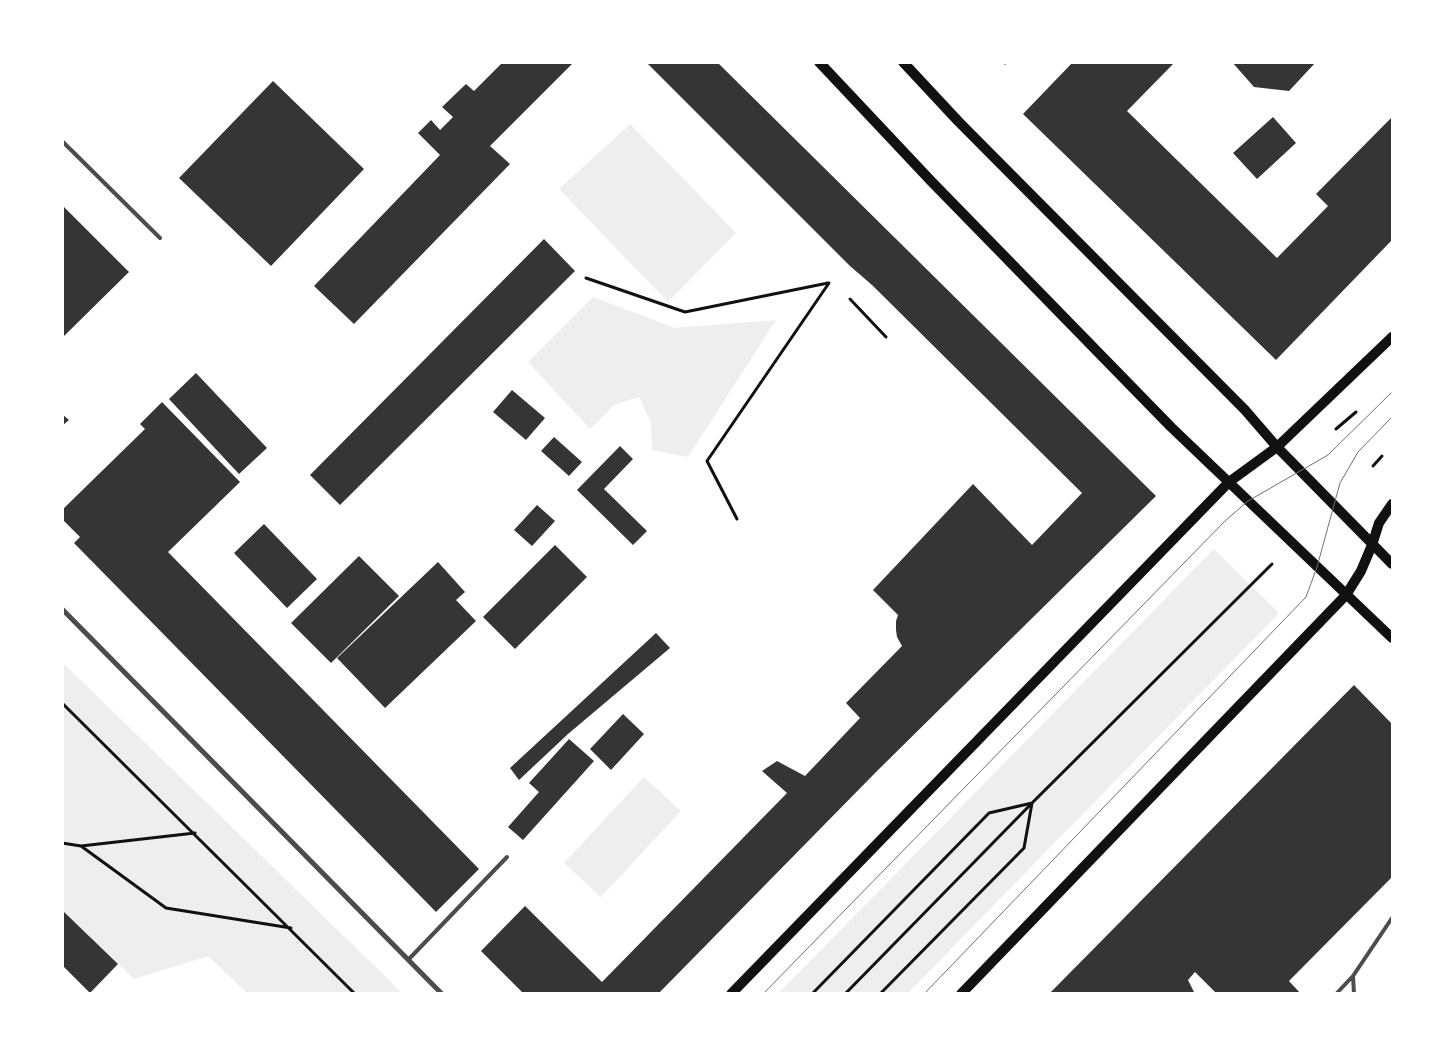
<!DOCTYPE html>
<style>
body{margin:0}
#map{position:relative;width:1455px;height:1056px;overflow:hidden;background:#fff;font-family:"Alegreya Sans",sans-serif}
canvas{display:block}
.frame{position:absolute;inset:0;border:64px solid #fff;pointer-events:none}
</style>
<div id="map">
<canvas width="1455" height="1056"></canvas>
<div class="frame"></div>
</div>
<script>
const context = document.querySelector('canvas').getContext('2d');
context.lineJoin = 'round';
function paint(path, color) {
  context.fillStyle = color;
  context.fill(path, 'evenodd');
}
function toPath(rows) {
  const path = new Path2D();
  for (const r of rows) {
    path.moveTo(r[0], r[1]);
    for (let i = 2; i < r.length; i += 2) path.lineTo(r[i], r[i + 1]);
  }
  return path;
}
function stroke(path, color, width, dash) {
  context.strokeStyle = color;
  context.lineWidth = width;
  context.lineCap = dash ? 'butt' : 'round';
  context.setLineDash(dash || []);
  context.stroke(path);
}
const green = toPath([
 [630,124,736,233,668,302,559,189],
 [593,297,675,328,776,320,688,457,652,450,651,423,639,397,614,405,590,429,528,362],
 [1214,549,1279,613,908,993,778,994],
 [62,662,388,979,401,993,247,993,208,956,134,979,63,910],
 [644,777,681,811,601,897,564,863]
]);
const building = toPath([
 [503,62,574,62,490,146,510,164,354,324,314,286,440,155,418,133,431,120,440,130,453,117,442,107,466,84,474,91],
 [646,62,717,62,1156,496,877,771,658,994,524,994,481,951,525,906,602,982,787,793,762,771,777,761,805,776,860,718,846,703,902,646,897,637,896,630,896,621,898,615,873,590,973,484,1032,545,1082,493,872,285,850,266],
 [1073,62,1175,62,1127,111,1277,258,1328,206,1316,194,1392,117,1392,240,1276,360,1023,114],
 [1232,62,1316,62,1289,91,1254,87],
 [273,81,364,169,271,266,179,178],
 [1273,117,1296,143,1257,179,1233,153],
 [62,205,129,272,62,338],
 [544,239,575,271,340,505,310,475],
 [196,373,267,448,239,474,169,399],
 [512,390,545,418,526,440,493,412],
 [162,402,240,482,168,552,479,869,436,912,74,543,80,537,62,519,62,510,145,429,140,424],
 [62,414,69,420,62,426],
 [554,437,582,462,569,476,541,451],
 [620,446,633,459,604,489,647,531,633,545,577,490],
 [537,505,555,521,532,546,514,530],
 [264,524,317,579,287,608,234,553],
 [555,545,587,577,515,649,483,617],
 [359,556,399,596,331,663,291,623],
 [438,562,465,592,456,600,476,621,385,708,337,658],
 [656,633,670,648,568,734,519,780,510,768],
 [1354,685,1392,724,1392,877,1289,981,1301,994,1217,994,1195,972,1188,980,1195,994,1049,994],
 [623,714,644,734,611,770,590,749],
 [569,739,594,761,523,840,508,827,539,792,529,783],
 [62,910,118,964,90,993,62,965]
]);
const path = toPath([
 [1005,62,1005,63],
 [586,278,685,312,828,283],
 [850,299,886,337],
 [1336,429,1356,412],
 [1373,466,1382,456],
 [737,519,707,461,829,283],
 [62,703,355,994],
 [62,843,81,846,195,833],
 [81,846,166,908,291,928],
 [812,994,989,813,1032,803,1024,848,880,994],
 [845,994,1032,803,1272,564]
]);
const service = toPath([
 [62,141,160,238],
 [409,959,507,857],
 [1336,994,1353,976],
 [1354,994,1353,976,1392,918]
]);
const minor = toPath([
 [62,609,442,994]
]);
const secondary = toPath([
 [819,62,931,181,1171,427,1392,638],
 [903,62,958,121,1245,410,1277,447,1392,564],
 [731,994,1229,482,1277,447,1392,337],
 [961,994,1346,595,1361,571,1372,545,1379,523,1392,504]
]);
const tram = toPath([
 [763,994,1225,521,1248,501,1328,455,1392,392],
 [924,994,1306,597,1317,567,1340,483,1358,452,1392,417]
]);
paint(green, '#eee');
paint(building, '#353535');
stroke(path, '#111', 3);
stroke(service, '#4c4c4c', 4);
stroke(minor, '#4c4c4c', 5);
stroke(secondary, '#111', 10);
stroke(tram, '#707070', 1);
</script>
